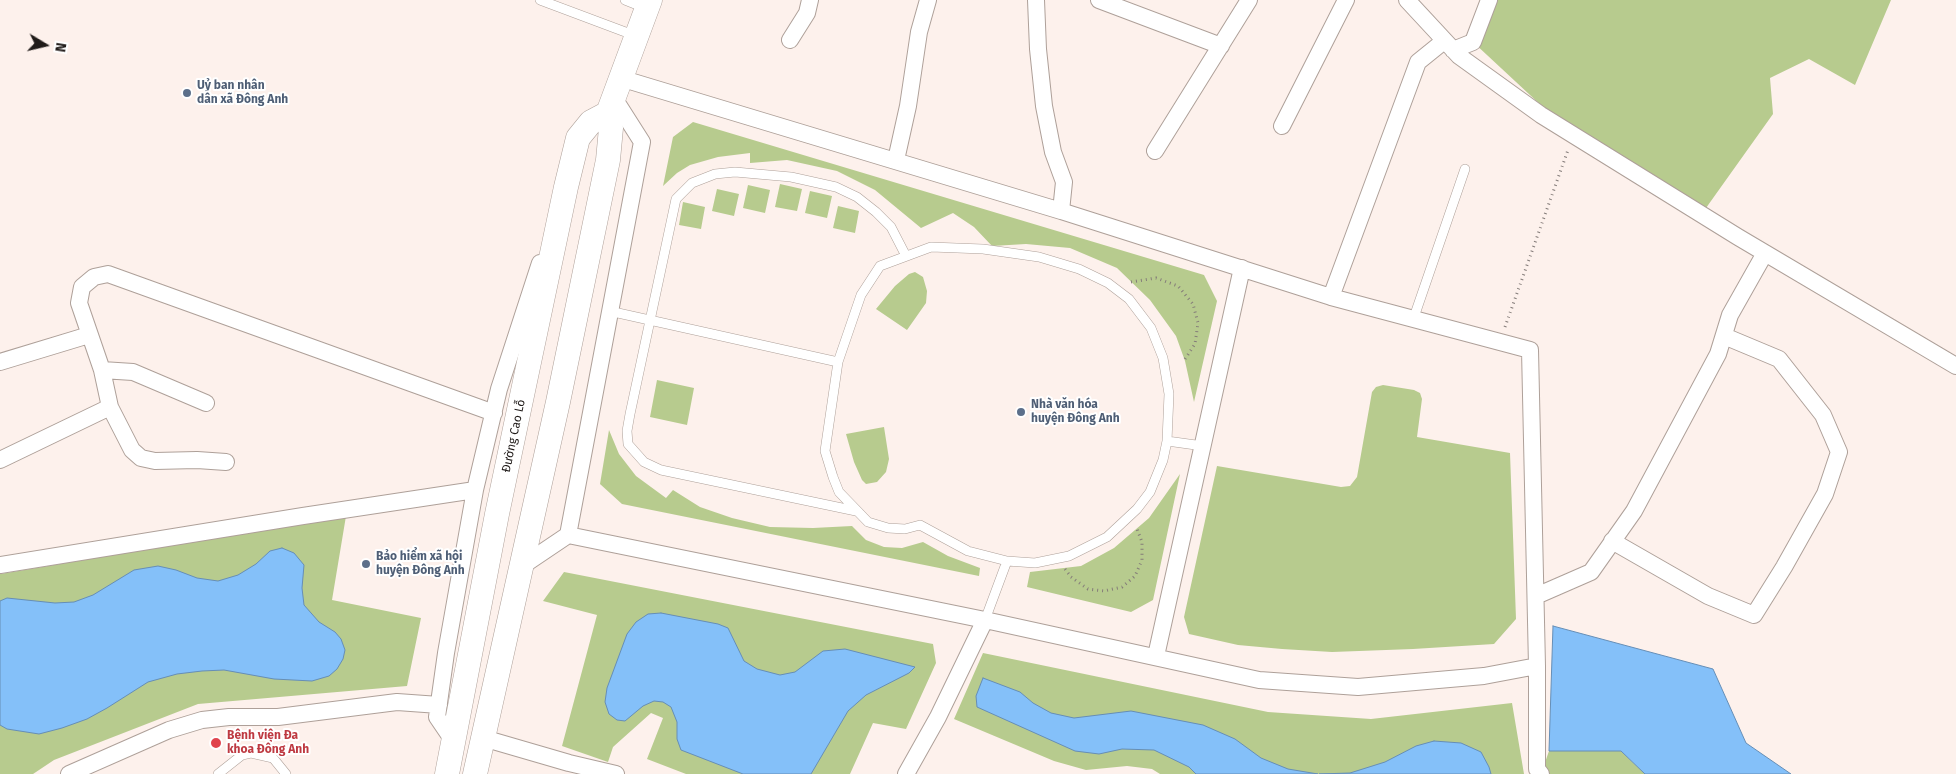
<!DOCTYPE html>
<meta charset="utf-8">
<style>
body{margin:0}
#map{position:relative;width:1956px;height:774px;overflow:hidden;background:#fdf1ec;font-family:"Fira Sans",sans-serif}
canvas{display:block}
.north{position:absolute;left:20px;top:20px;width:50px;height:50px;-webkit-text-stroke:4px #fff;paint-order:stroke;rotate:99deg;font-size:14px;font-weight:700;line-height:20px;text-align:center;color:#201b19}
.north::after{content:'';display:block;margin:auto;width:18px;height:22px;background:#201b19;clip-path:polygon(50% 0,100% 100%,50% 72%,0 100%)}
</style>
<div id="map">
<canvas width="1956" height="774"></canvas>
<div class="north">N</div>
</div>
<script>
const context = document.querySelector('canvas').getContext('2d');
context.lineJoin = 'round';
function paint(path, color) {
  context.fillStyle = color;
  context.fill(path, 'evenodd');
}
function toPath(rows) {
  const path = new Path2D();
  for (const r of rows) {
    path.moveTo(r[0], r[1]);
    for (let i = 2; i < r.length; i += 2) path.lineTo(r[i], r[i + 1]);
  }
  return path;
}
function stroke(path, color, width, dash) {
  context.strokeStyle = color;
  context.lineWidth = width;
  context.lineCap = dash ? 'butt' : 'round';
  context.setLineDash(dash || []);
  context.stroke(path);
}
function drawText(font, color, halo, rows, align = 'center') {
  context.font = font + ' "Fira Sans",sans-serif';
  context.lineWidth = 4;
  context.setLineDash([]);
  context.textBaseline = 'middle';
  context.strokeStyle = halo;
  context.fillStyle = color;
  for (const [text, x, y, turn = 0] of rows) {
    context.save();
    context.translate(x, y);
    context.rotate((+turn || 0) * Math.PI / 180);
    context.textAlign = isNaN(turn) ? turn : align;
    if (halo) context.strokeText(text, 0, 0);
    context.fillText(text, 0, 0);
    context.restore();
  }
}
const green = toPath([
 [1490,0,1891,0,1855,85,1809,59,1770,78,1773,114,1701,215,1573,135,1473,42],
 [693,122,1204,275,1217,301,1194,402,1185,361,1176,336,1150,300,1117,268,1070,248,1026,244,992,246,974,227,953,213,921,228,875,190,837,171,787,160,750,163,750,153,718,157,690,165,677,173,663,186,673,137],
 [780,184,802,189,797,211,775,207],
 [748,185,770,190,765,213,743,208],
 [717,189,739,194,734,216,712,211],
 [810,191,832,196,827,218,805,213],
 [683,202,705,207,701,229,679,225],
 [838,206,859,211,855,233,833,228],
 [915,272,923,277,927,291,926,303,907,330,876,309,895,286,909,274],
 [657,380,694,388,687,425,650,417],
 [1383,385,1414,390,1420,393,1422,399,1417,437,1510,453,1516,619,1494,644,1413,649,1332,652,1282,649,1238,645,1189,634,1184,617,1217,466,1341,487,1350,486,1357,477,1372,392,1376,387],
 [884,427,889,459,886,472,877,482,866,484,862,480,854,462,846,434],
 [609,430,619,454,636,476,666,498,673,490,700,507,732,518,770,527,813,528,852,526,866,540,884,547,902,548,923,542,948,556,980,568,979,576,622,504,600,484],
 [1180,474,1153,600,1131,612,1027,587,1030,572,1081,566,1114,548,1149,518],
 [346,516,332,600,421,618,407,686,198,704,54,760,33,774,0,774,0,574],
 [564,572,933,644,936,663,906,729,873,723,850,774,686,774,647,759,663,718,651,713,613,747,608,762,562,746,597,615,543,601],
 [983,653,1268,712,1371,719,1512,703,1524,774,1160,774,1152,769,1127,766,1086,770,1054,761,954,719],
 [1549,751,1621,751,1645,774,1541,774]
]);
const water = toPath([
 [282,548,294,553,304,565,302,588,304,605,319,622,335,632,341,639,345,650,343,659,337,669,329,676,312,681,274,679,224,670,202,671,177,674,148,682,107,708,87,719,62,728,39,734,7,729,0,725,0,601,7,598,55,603,74,602,93,595,134,570,158,566,176,570,197,578,218,581,238,575,256,564,270,551,282,548],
 [661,613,718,624,728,628,744,661,757,669,780,675,795,672,823,651,845,649,915,667,909,673,866,695,848,711,811,774,743,774,681,750,677,739,677,722,671,707,663,702,654,701,643,706,625,721,617,720,609,714,605,702,607,688,627,634,636,622,648,614,661,613],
 [1553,626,1713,669,1746,743,1791,774,1645,774,1621,751,1549,751,1553,626],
 [983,678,1020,692,1033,703,1051,713,1074,718,1131,711,1203,725,1235,739,1261,758,1288,769,1318,774,1196,774,1189,767,1154,750,1122,749,1099,754,1075,751,977,707,976,696,983,678],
 [1434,741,1461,743,1481,752,1489,767,1491,774,1319,774,1350,773,1385,762,1416,746,1434,741]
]);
const path = toPath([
 [1131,282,1156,278,1178,286,1193,304,1198,323,1195,344,1185,359],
 [1505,327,1568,150],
 [1065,569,1071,577,1088,589,1104,591,1122,587,1135,576,1142,560,1142,542,1137,529]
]);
const service = toPath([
 [540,0,636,36],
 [625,0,645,8],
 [609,311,838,362],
 [1413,320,1465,169],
 [856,511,661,470,644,462,628,444,627,431,630,414,676,199,692,183,715,174,735,172,791,177,836,187,857,197,876,212,891,227,906,256],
 [1007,561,1035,563,1069,556,1107,537,1137,509,1150,492,1163,460,1167,441,1203,446],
 [985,620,1007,561,968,551,920,525,905,529,888,528,868,522,839,492,833,477,825,451,838,362,861,295,880,266,931,247,983,249,1039,257,1079,269,1108,283,1129,299,1151,328,1163,358,1169,394,1167,441],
 [218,774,242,755,251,753,273,758,286,774]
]);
const minor = toPath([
 [1099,0,1221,46],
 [1407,0,1459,56,1541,115,1738,237,1956,366],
 [790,40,807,13,810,0],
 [1453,50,1473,42,1489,0],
 [620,78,1061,211,1064,182,1053,152,1044,106,1038,49,1036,0],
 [1282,126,1346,0],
 [1155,151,1249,0],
 [896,160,908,106,919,32,928,0],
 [1061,211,1331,297,1530,350,1537,666,1537,769,1541,774],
 [1331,297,1418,62,1444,41],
 [0,362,89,335],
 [102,370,133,372,206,403],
 [0,460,110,407],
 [226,462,197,460,155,461,141,458,132,450,110,407,102,370,79,303,82,287,94,277,108,274,494,413],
 [568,535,985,620,1259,680,1358,687,1484,676,1537,666],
 [1612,541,1708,596,1754,615,1784,567,1825,494,1839,452,1823,415,1779,359,1724,336],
 [0,565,303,516,475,490],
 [522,566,568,535,642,142,614,98],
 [1536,596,1591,572,1634,511,1718,354,1730,315,1765,253],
 [1156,656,1242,268],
 [483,738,569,763,616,774],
 [454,742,437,717,446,653,475,490,499,389,540,263],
 [69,774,169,730,202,720,229,717,278,717,397,702,439,705],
 [906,774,938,717,985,620]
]);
const secondary = toPath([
 [447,774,497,514,566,187,578,138,591,122,608,113],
 [475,774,558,402,608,160,611,128,608,113,650,0]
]);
const markers = [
 [187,93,5,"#5c6f8a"],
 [1021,412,5,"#5c6f8a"],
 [366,564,5,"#5c6f8a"],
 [216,743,6,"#e0444e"]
];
const serviceNames = [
 ["Uỷ ban nhân",197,86],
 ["dân xã Đông Anh",197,100],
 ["Nhà văn hóa",1031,405],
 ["huyện Đông Anh",1031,419],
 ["Bảo hiểm xã hội",376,557],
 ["huyện Đông Anh",376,571]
];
const streetNames = [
 ["Đường Cao Lỗ",514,436,-78]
];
const healthNames = [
 ["Bệnh viện Đa",227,736],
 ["khoa Đông Anh",227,750]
];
paint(green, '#b7cb8e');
paint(water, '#84c0f9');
stroke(water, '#668eb6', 1);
stroke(service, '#aea099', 10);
stroke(minor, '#aea099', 18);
stroke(secondary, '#aea099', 25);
stroke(path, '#847c79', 3, [1, 4]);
stroke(service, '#fff', 9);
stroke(minor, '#fff', 16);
stroke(secondary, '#fff', 24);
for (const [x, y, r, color] of markers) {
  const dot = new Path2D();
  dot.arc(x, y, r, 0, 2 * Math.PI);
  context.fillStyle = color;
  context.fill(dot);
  stroke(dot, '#fff', 2);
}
drawText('bold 12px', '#4e5e75', '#fff', serviceNames, 'left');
drawText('12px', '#201b19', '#fff', streetNames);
drawText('bold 12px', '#be3a42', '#fff', healthNames, 'left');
</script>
